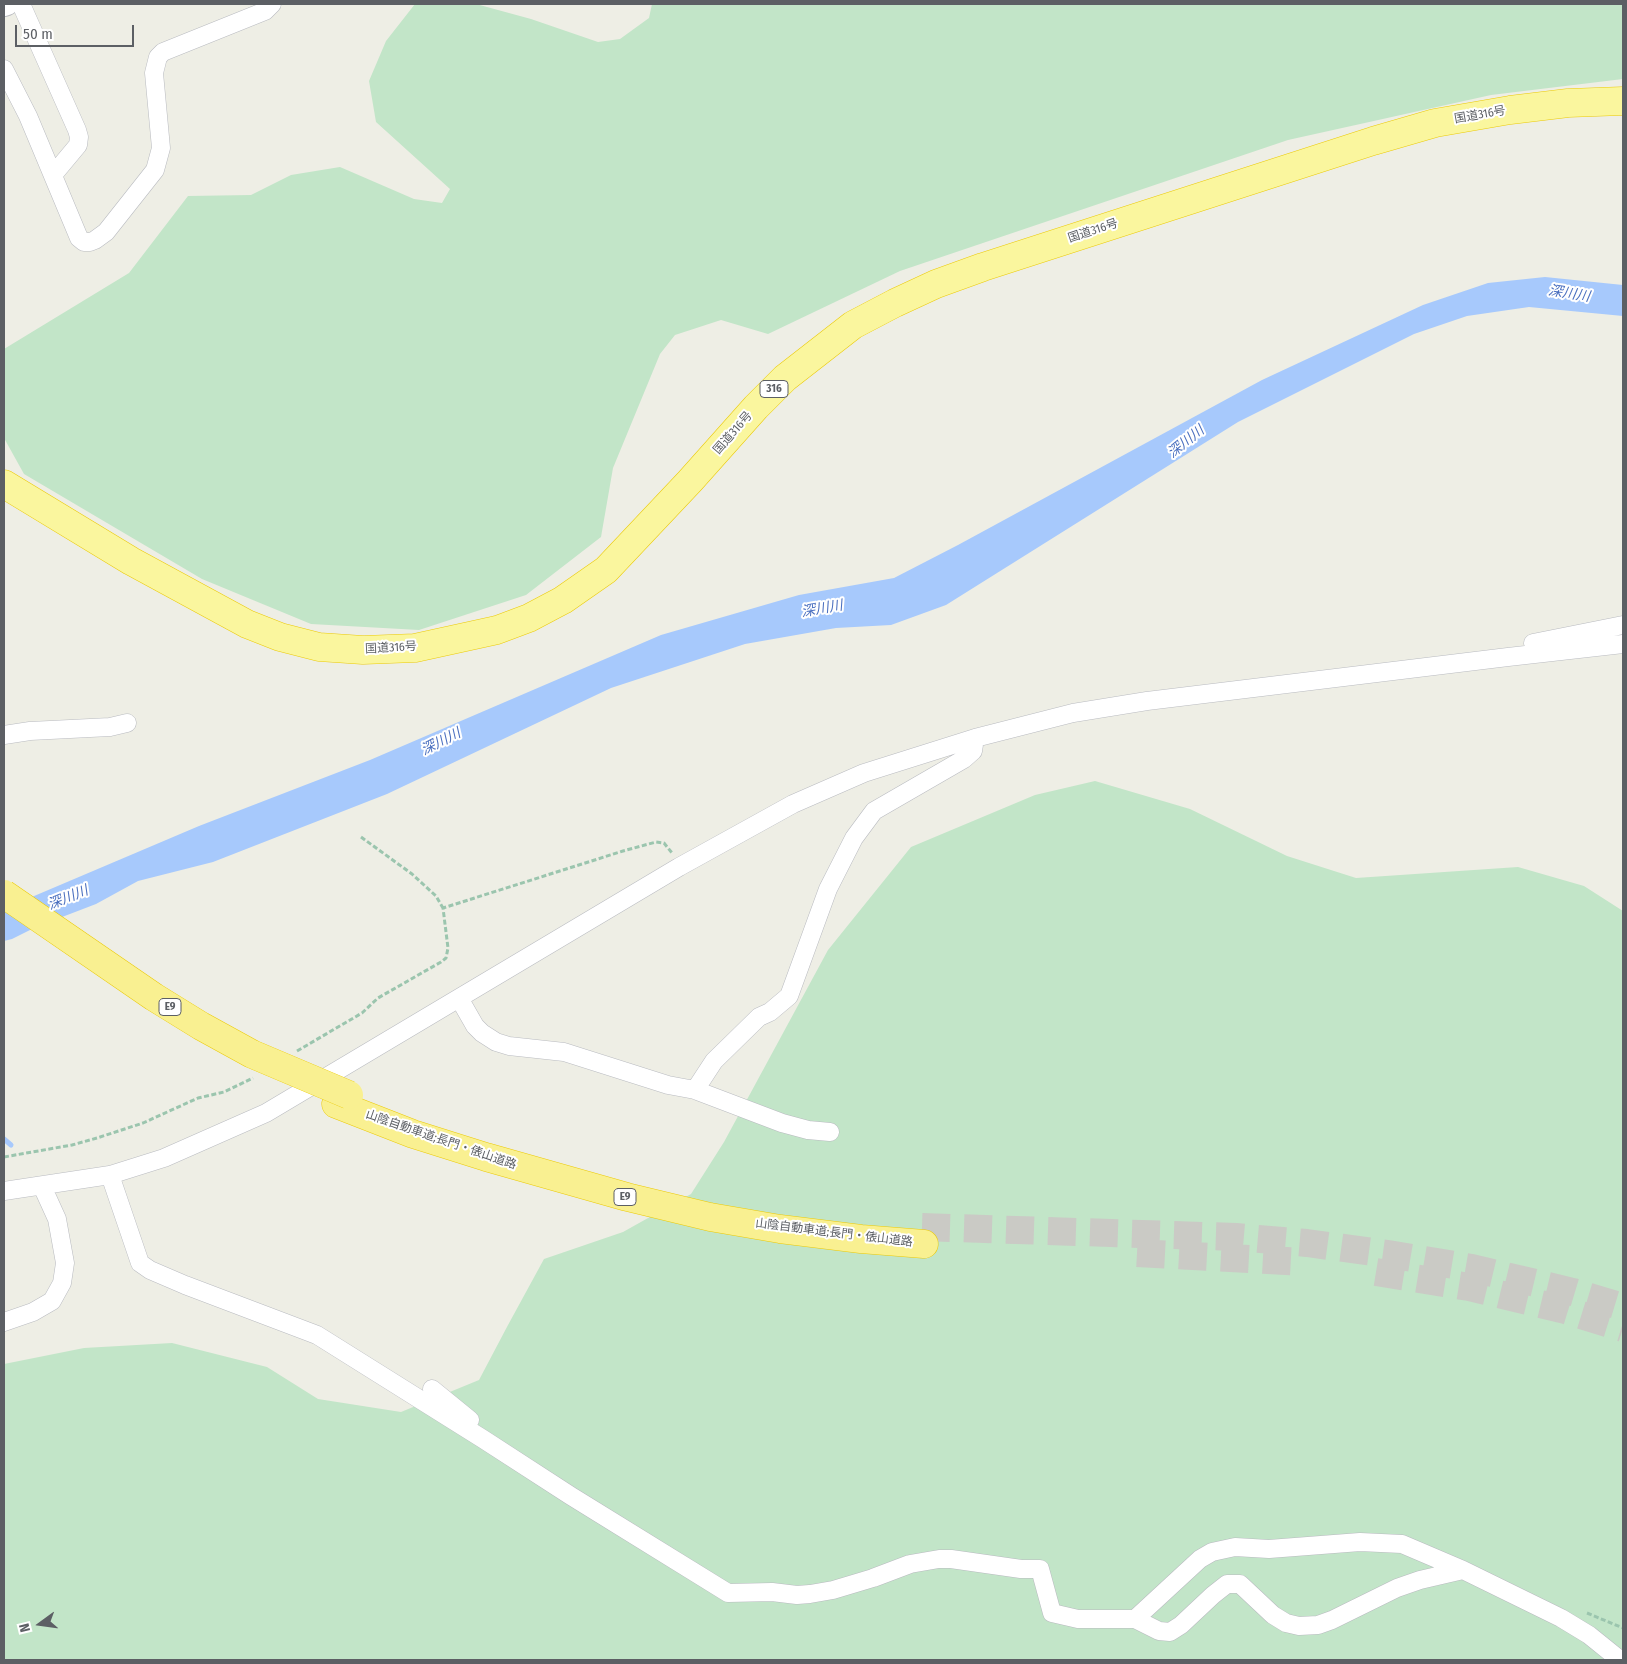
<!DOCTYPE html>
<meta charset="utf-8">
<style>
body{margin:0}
#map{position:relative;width:1627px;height:1664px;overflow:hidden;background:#eeeee5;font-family:"Fira Sans Condensed",sans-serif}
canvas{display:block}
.frame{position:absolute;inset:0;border:5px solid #5c5f64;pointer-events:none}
.north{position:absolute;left:15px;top:1599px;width:50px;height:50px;-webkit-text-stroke:4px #fff;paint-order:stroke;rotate:256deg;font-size:14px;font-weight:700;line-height:20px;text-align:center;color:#5c5f64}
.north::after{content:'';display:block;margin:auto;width:18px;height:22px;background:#5c5f64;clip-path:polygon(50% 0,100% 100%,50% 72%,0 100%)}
.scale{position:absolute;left:15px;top:25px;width:119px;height:22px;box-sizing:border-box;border:2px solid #5c5f64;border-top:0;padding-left:6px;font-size:15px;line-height:18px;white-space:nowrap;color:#5c5f64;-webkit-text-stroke:4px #fff;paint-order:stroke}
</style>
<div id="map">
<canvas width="1627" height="1664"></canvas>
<div class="frame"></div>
<div class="north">N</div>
<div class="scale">50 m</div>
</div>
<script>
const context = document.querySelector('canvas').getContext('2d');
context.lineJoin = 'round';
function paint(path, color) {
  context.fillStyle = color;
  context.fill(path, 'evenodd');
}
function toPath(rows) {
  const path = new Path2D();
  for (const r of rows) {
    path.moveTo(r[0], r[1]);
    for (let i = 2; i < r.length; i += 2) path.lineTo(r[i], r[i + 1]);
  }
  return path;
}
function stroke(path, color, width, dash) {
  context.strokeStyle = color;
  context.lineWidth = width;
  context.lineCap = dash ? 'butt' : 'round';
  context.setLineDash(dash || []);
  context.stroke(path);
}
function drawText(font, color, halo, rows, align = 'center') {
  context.font = font + ' "Fira Sans Condensed","Noto Sans JP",sans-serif';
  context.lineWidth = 4;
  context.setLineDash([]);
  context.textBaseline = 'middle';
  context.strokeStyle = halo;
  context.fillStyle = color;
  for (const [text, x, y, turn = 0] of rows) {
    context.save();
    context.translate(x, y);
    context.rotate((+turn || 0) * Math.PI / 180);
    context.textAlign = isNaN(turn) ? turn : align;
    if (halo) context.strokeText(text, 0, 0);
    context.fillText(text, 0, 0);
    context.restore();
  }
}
const green = toPath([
 [415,4,476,4,531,19,598,42,620,39,649,18,652,4,1623,4,1623,79,1491,95,1288,140,900,271,768,334,721,320,675,335,660,354,613,468,601,537,526,595,419,630,311,624,202,579,24,474,4,438,4,349,129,273,188,196,251,195,291,175,340,167,414,199,442,203,450,189,376,122,369,81,386,41],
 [1095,781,1190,809,1287,856,1356,878,1518,867,1584,886,1623,911,1623,1660,4,1660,4,1364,84,1348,172,1343,267,1367,318,1399,401,1412,479,1380,508,1325,544,1259,623,1232,691,1194,724,1142,828,950,911,847,1035,795]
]);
const water = toPath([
 [1545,277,1623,285,1623,316,1529,307,1467,316,1414,334,1238,422,946,605,891,625,836,628,745,644,611,688,387,794,213,862,138,881,96,904,36,927,12,939,4,941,4,911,20,902,199,826,370,760,661,635,799,595,894,578,958,545,1262,380,1423,305,1488,283]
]);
const stream = toPath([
 [4,1139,11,1145]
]);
const motorwayTunnel = toPath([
 [922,1227,1236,1237,1307,1243,1388,1254,1472,1268,1573,1292,1623,1307],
 [1137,1253,1304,1262],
 [1376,1272,1469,1287,1565,1310,1623,1328]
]);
const path = toPath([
 [361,837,412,874,436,896,443,908],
 [297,1051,362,1013,378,998,441,962,446,958,448,948,443,908,623,851,656,842,664,843,672,853],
 [4,1157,72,1145,97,1138,143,1123,198,1098,224,1092,253,1078],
 [1587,1613,1623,1628]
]);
const minor = toPath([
 [21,4,77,130,79,137,78,145,53,175],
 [4,69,28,116,79,238,84,242,90,242,95,240,106,232,155,170,161,148,154,73,158,57,163,52,265,11,272,4],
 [1533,643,1623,625],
 [4,735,30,731,110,727,127,723],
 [459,998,475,1026,482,1033,496,1042,509,1046,564,1052,668,1085,695,1090,782,1123,808,1130,830,1132],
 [695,1090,714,1061,759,1017,770,1012,789,996,828,889,854,838,874,811,964,759,973,751,975,738],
 [110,1175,140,1263,150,1270,185,1285,317,1335,483,1439,571,1496,728,1593,772,1592,797,1595,810,1594,833,1590,873,1578,910,1564,939,1559,951,1559,1021,1569,1040,1569,1052,1613,1078,1619,1135,1619,1159,1631,1170,1632,1181,1625,1213,1595,1227,1584,1240,1584,1273,1615,1286,1623,1299,1626,1318,1625,1332,1620,1397,1588,1420,1580,1463,1570,1561,1618,1589,1635,1620,1660],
 [4,1191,110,1175,164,1158,266,1113,679,867,793,804,864,773,975,738,1073,713,1147,701,1508,657,1623,644],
 [4,1322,33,1312,52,1301,62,1283,65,1263,57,1219,42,1186],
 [432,1389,470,1420],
 [1135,1619,1200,1559,1212,1552,1235,1547,1269,1549,1360,1542,1402,1544,1463,1570]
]);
const tertiary = toPath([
 [4,5,7,4]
]);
const trunk = toPath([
 [4,484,131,561,247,624,280,637,319,647,363,650,415,648,497,630,529,618,563,600,606,570,690,481,756,407,785,378,853,325,895,303,936,284,983,267,1373,141,1435,123,1510,110,1568,103,1623,101]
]);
const motorway = toPath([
 [336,1104,413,1134,486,1157,627,1197,710,1217,780,1229,861,1239,924,1244]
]);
const motorwayBridge = toPath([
 [4,894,154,997,201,1026,252,1054,349,1095]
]);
const shields = [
 [774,389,28],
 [170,1007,22],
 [625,1197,22]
];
const shieldNames = [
 ["316",774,389],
 ["E9",170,1007],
 ["E9",625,1197]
];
const streetNames = [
 ["国道316号",1480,115,-10],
 ["国道316号",1093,231,-18],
 ["国道316号",733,433,-49],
 ["国道316号",391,648,-3],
 ["山陰自動車道;長門・俵山道路",441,1140,19],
 ["山陰自動車道;長門・俵山道路",834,1233,7]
];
const waterNames = [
 ["深川川",1569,294,9],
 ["深川川",1186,442,-39],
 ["深川川",822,609,-10],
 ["深川川",441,742,-27],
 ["深川川",68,898,-22]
];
paint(green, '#c2e5c8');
paint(water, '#a7c9fc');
stroke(stream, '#a7c9fc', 5);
stroke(motorwayTunnel, '#cacac5', 28, [28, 14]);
stroke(minor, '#b9bbc0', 19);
stroke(tertiary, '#b9bbc0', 24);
stroke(trunk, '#ebca08', 29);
stroke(motorway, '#ebca08', 29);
stroke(path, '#9bc5ae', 3, [5, 2.5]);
stroke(minor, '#fff', 18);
stroke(tertiary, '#fff', 22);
stroke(trunk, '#faf69e', 28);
stroke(motorway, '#f9f091', 28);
stroke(motorwayBridge, '#ebca08', 29, []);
stroke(motorwayBridge, '#f9f091', 28);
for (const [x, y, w] of shields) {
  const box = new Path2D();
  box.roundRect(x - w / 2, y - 8.5, w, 17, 4);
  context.fillStyle = '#fff';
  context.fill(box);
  stroke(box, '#5c5f64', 1);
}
drawText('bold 11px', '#5c5f64', null, shieldNames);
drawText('12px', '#5c5f64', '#fff', streetNames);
drawText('italic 14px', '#4a6fbf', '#fff', waterNames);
</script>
